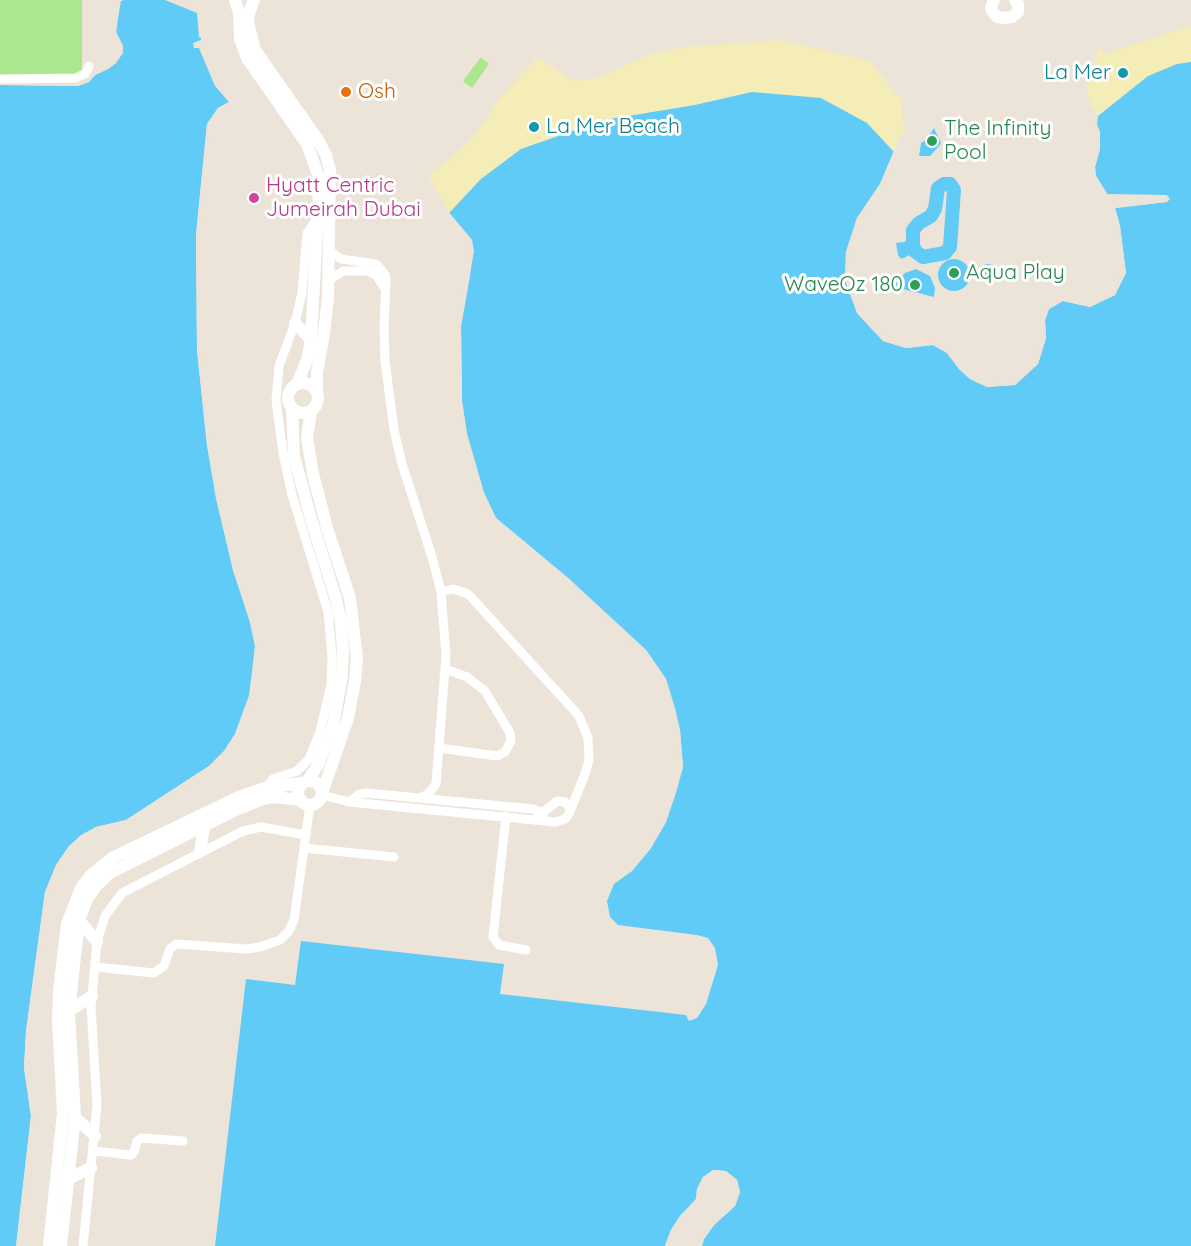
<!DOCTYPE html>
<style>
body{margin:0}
canvas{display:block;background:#ece4d8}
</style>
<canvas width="1191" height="1246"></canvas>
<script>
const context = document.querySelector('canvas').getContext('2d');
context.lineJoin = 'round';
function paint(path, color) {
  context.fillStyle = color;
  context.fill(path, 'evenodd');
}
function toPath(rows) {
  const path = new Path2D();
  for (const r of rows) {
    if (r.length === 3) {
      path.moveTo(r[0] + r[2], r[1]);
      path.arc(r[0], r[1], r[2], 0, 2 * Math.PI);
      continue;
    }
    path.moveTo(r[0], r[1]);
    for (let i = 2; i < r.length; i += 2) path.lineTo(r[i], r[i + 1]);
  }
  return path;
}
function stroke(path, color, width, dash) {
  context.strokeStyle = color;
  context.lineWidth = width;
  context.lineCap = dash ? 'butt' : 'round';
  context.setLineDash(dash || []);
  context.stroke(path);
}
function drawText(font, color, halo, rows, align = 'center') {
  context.font = font + ' Quicksand,sans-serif';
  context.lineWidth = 6;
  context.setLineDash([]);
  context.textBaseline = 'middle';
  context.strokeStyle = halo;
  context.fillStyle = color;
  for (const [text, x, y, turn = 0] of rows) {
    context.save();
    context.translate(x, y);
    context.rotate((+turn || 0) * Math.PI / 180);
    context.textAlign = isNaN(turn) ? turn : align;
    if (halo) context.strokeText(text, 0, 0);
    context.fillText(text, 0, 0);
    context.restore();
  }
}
const green = toPath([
 [0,0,82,0,82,76,0,79],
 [481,57,489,64,472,88,463,81]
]);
const sand = toPath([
 [1191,26,1191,62,1177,64,1122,96,1098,116,1090,104,1086,88,1100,46,1104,54],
 [781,40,869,61,900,98,905,130,897,142,894,152,867,123,752,92,695,105,604,120,521,149,481,179,449,213,428,175,450,159,476,134,499,99,538,57,574,81,601,77,649,54,686,47]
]);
const water = toPath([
 [124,0,165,0,197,13,199,37,201,38,201,40,193,43,194,48,199,48,215,86,229,102,218,108,207,124,196,235,197,350,207,445,216,498,233,570,250,622,255,646,253,668,249,696,235,734,224,751,209,766,126,820,96,827,69,846,56,865,45,892,26,1031,24,1068,31,1116,16,1246,0,1246,0,85,78,86,89,82,95,75,108,69,116,63,123,46,116,32,119,2],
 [1191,62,1191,1246,702,1246,704,1239,714,1225,735,1206,740,1192,737,1180,726,1171,714,1170,703,1177,697,1189,696,1199,680,1216,671,1230,665,1246,215,1246,246,979,295,985,301,941,504,964,500,994,686,1015,689,1021,697,1018,706,1004,718,965,715,948,708,938,697,935,618,925,610,917,607,901,614,884,632,871,651,848,666,822,683,767,680,730,666,679,646,650,568,578,496,518,484,493,467,434,462,401,461,326,470,276,472,240,449,213,481,179,521,149,604,120,695,105,752,92,821,98,867,123,894,152,880,184,857,218,846,252,845,280,857,313,883,341,906,348,933,345,947,353,959,369,970,379,987,387,1015,385,1038,364,1046,338,1045,320,1049,309,1063,301,1090,307,1115,295,1126,273,1120,226,1115,208,1167,202,1166,195,1108,195,1096,176,1095,167,1100,149,1100,132,1097,125,1098,116,1148,76,1177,64],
 [934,128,941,143,939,146,930,156,919,156,921,143,926,140],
 [912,237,913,246,919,255,910,255,901,259,898,255,896,243,904,242],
 [954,275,16],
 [988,273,9],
 [916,269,930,276,935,288,934,297,895,287,897,281,905,273]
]);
const pier = toPath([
 [121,0,116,32,123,46,123,53,116,63,108,69,95,75,89,82,78,86,0,85,0,82,77,83,87,80,93,73,107,67,114,61,120,52,120,47,113,33,116,1],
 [223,91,232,103,220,110,210,125,199,235,200,349,210,445,219,498,236,569,253,621,258,646,252,696,238,735,226,753,211,769,128,823,97,829,83,837,71,848,58,867,48,893,29,1032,27,1068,34,1116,19,1246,16,1246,31,1116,24,1068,26,1031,45,892,56,865,69,846,81,835,96,827,126,820,209,766,224,751,235,734,249,696,255,646,250,622,233,570,216,498,207,445,197,350,196,235,207,124,218,108,229,102,221,92],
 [1096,114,1097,125,1100,132,1100,149,1095,167,1096,176,1107,194,1167,195,1170,199,1167,202,1115,208,1120,226,1126,273,1115,295,1090,307,1063,301,1049,309,1045,320,1046,338,1038,364,1015,385,987,387,970,379,959,369,947,353,933,345,906,348,883,341,857,313,845,280,846,252,857,218,880,184,895,148,897,152,893,164,882,186,860,219,849,253,848,279,860,311,885,339,907,345,934,342,949,351,961,367,972,377,987,384,1014,382,1036,362,1043,338,1042,320,1047,307,1062,298,1089,304,1112,293,1122,273,1117,227,1112,206,1166,199,1105,196,1094,177,1092,167,1097,149,1097,133,1094,125],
 [447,210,472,240,474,251,461,326,462,401,467,434,484,493,496,518,568,578,646,650,666,679,675,708,680,730,683,767,676,793,666,822,651,848,632,871,620,876,630,869,649,847,663,821,673,792,680,767,677,730,672,708,663,680,643,652,566,580,494,520,481,495,464,435,459,401,458,325,471,251,470,241,446,215],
 [713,1170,726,1171,737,1180,740,1192,735,1206,714,1225,704,1239,702,1246,699,1246,701,1237,712,1224,732,1204,737,1192,735,1182,725,1174,714,1173,705,1179,700,1190,698,1200,683,1217,674,1231,669,1246,665,1246,671,1230,680,1216,696,1199,697,1189,703,1177]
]);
const river = toPath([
 [944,184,950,184,954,190,950,247,945,253,923,257,916,252,913,246,913,230,919,223,931,216,935,209,938,188,944,184]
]);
const minor = toPath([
 [0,79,76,78,86,73,89,66],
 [329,250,341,259,376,264,384,273,386,278,384,326,385,361,394,430,402,464,432,557,441,592,446,655,436,784,428,794,420,798],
 [328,281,343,271,368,271,376,275,384,287],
 [441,592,453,589,466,593,471,597,579,716,588,738,589,760,585,774,570,811],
 [439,748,497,756,505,752,511,741,510,733,485,691,467,677,445,669],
 [265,788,273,779,297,771,309,759,320,732,331,685,332,655,328,612,292,495,283,453,276,400,279,366,295,323,302,293,307,233,318,217],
 [322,795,349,802,555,822,565,819,569,814,570,808,565,802,557,801,535,819],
 [349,802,360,794,367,793,533,809,544,813],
 [506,816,493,937,499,945,526,950],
 [304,848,394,857],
 [95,967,154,973,164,966,170,949,176,944,246,949,260,947,280,940,289,931,294,920,310,805],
 [93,1151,131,1155,134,1152,137,1141,141,1138,183,1141],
 [83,1246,97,1105,91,1007,97,942,105,916,122,893,243,831,261,827,306,835]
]);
const tertiary = toPath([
 [235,0,239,13,240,39,247,58,307,144,318,175,319,191,311,340,307,360,297,384],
 [254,0,249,13,248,23,255,50,318,140,326,155,330,170,328,298,323,340,317,372,317,392],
 [994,0,991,7,992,11,997,17,1005,18,1012,17,1018,12,1018,4,1015,0],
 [295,323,311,340],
 [303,398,15],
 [292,409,294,456,311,519,336,599,341,624,343,650,342,675,333,726,318,765,308,780],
 [311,411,307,437,313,474,327,528,350,598,357,659,355,681,348,718,322,793],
 [310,793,12],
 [200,852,204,827],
 [79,920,97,942],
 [69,1011,92,996],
 [75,1117,95,1136],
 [68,1179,91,1168],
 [49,1246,63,1113,58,1021,59,991,67,924,81,888,90,876,112,858,239,797,265,788,302,783],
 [61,1246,75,1117,69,1011,79,920,87,899,97,885,110,873,236,810,260,800,273,797,301,800]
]);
const markers = [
 [1123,73,6,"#0f9aa8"],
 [346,92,6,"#e8710a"],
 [534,127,6,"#0f9aa8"],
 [932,141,6,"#2e9e5b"],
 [254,198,6,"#d1479c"],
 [954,273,6,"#2e9e5b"],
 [915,285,6,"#2e9e5b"]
];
const cultureNames = [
 ["La Mer",1111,73],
 ["La Mer Beach",546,127,"left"]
];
const foodNames = [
 ["Osh",358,92]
];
const leisureNames = [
 ["The Infinity",944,129],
 ["Pool",944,153],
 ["Aqua Play",966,273],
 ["WaveOz 180",903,285,"right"]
];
const hotelNames = [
 ["Hyatt Centric",266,186],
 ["Jumeirah Dubai",266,210]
];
paint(green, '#abe78f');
paint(sand, '#f4edb7');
paint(water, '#61cbf7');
paint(pier, '#ece4d8');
stroke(river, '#61cbf7', 14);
stroke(minor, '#fff', 9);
stroke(tertiary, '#fff', 12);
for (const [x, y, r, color] of markers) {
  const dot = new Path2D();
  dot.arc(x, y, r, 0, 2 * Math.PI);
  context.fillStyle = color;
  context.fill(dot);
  stroke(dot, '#fff', 2);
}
drawText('21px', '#0d838f', '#fff', cultureNames, 'right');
drawText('21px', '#c56008', '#fff', foodNames, 'left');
drawText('21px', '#27864d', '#fff', leisureNames, 'left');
drawText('21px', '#b23c85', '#fff', hotelNames, 'left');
</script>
